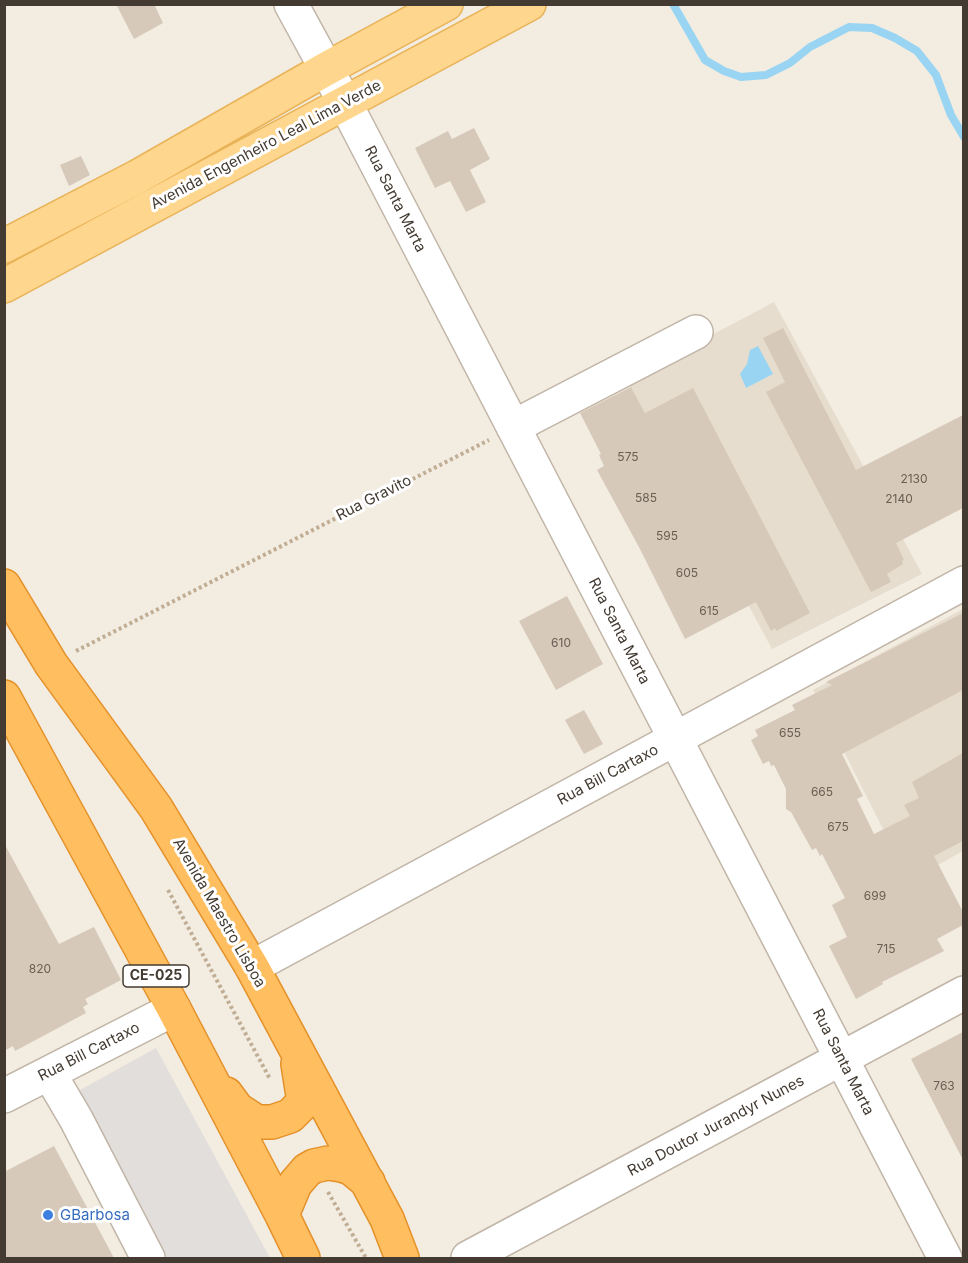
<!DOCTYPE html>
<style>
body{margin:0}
#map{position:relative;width:968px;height:1263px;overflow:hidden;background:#f2ece1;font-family:Inter,sans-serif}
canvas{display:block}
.frame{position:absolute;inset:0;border:6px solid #433b32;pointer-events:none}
</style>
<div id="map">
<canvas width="968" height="1263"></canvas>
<div class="frame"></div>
</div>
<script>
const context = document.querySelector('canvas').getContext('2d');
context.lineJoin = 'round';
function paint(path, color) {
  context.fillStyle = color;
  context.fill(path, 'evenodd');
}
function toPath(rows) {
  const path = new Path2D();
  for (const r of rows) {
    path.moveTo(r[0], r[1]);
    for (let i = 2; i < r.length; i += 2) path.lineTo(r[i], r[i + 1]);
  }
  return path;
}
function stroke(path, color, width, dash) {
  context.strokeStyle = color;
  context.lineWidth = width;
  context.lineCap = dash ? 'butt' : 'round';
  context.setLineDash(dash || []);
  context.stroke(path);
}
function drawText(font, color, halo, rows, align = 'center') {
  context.font = font + ' Inter,sans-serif';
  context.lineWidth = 6;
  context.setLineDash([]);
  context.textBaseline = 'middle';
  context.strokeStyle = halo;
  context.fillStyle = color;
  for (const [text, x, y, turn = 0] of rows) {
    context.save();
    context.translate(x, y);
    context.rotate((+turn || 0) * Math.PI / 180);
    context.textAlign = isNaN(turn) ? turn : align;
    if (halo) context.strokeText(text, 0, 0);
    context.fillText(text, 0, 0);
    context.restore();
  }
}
const residential = toPath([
 [774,302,922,574,772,649,627,380],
 [963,609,963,851,909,881,813,690]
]);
const parking = toPath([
 [156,1048,270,1258,137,1258,53,1105]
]);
const water = toPath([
 [758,346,773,374,746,388,740,374,747,364,750,350]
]);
const stream = toPath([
 [673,4,705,60,724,71,741,77,766,75,790,63,810,47,849,27,872,28,895,38,917,51,936,75,951,115,964,137]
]);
const building = toPath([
 [116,4,154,4,163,23,134,39],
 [474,128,490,159,470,170,486,202,466,212,450,181,435,188,415,148,448,131,452,139],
 [81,156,90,175,69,186,60,165],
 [783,328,856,470,963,415,963,508,896,543,904,560,902,561,903,564,887,574,891,582,871,592,766,392,785,382,763,338],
 [631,387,645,413,693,388,810,613,776,631,775,628,771,631,756,602,685,639,640,549,597,470,604,466,599,455,601,454,580,413],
 [567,596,603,664,556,690,519,621],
 [963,613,963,690,842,754,863,796,857,799,874,834,910,816,904,805,919,798,912,782,963,753,963,841,934,856,963,912,963,925,937,939,944,951,882,982,883,984,856,999,829,946,847,937,832,905,845,898,822,854,820,856,816,848,812,850,791,812,786,809,786,789,774,765,771,766,769,761,763,764,751,740,758,736,755,730,795,710,792,705,832,685,826,682],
 [584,710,603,744,584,754,565,720],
 [4,843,59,944,94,927,121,980,85,999,88,1004,83,1007,86,1013,15,1051,13,1046,4,1051],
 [963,1032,963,1160,911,1059],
 [54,1146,114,1258,4,1258,4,1172]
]);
const path = toPath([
 [76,651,489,440],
 [168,890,270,1079],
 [328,1192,366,1258]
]);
const minor = toPath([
 [291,4,345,103,945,1258],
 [513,427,696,332],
 [252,967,964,583],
 [49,1073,76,1119,148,1258],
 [4,1096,174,1009],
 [468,1258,964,993]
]);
const major = toPath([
 [4,246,137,177,326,69,446,4],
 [4,286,529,4]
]);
const highway = toPath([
 [4,586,51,664,156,808,252,967,387,1219,402,1258],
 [4,697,174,1009,282,1215,303,1258],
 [226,1094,237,1109,257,1122,272,1122,290,1116,304,1102,298,1064],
 [282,1215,295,1184,307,1170,314,1166,328,1163,341,1165,351,1168,368,1182]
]);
const markers = [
 [48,1215,6,"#3f7fe0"]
];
const numberNames = [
 ["575",628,457],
 ["2130",914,479],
 ["585",646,498],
 ["2140",899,499],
 ["595",667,536],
 ["605",687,573],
 ["615",709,611],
 ["610",561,643],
 ["655",790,733],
 ["665",822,792],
 ["675",838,827],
 ["699",875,896],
 ["715",886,949],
 ["820",40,969],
 ["763",944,1086]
];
const shields = [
 [156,976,66]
];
const shieldNames = [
 ["CE-025",156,976]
];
const streetNames = [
 ["Avenida Engenheiro Leal Lima Verde",266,145,-28],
 ["Rua Santa Marta",395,199,63],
 ["Rua Gravito",374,498,-27],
 ["Rua Santa Marta",619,631,63],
 ["Rua Bill Cartaxo",608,775,-28],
 ["Avenida Maestro Lisboa",219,913,60],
 ["Rua Bill Cartaxo",89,1052,-27],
 ["Rua Santa Marta",843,1062,63],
 ["Rua Doutor Jurandyr Nunes",716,1126,-28]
];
const shopNames = [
 ["GBarbosa",60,1215]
];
paint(residential, '#e6ddcf');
paint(parking, '#e2dedb');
paint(water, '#99d5f3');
stroke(stream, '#99d5f3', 8);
paint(building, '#d7c9b9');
stroke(minor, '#c0b5a7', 36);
stroke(major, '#e9b358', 36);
stroke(highway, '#e59129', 36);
stroke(path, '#c0ad94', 4, [3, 3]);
stroke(minor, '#fff', 33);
stroke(major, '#ffd68d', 33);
stroke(highway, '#ffbe5f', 33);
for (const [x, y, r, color] of markers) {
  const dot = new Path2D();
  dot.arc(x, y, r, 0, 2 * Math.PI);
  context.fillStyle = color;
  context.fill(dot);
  stroke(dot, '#fff', 2);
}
drawText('12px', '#685e54', null, numberNames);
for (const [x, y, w] of shields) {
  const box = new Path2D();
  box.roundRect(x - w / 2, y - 11, w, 22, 4.5);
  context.fillStyle = '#fff';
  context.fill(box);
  stroke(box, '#433b32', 1.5);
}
drawText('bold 14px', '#433b32', null, shieldNames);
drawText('15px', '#433b32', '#fff', streetNames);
drawText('15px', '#366cbe', '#fff', shopNames, 'left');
</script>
